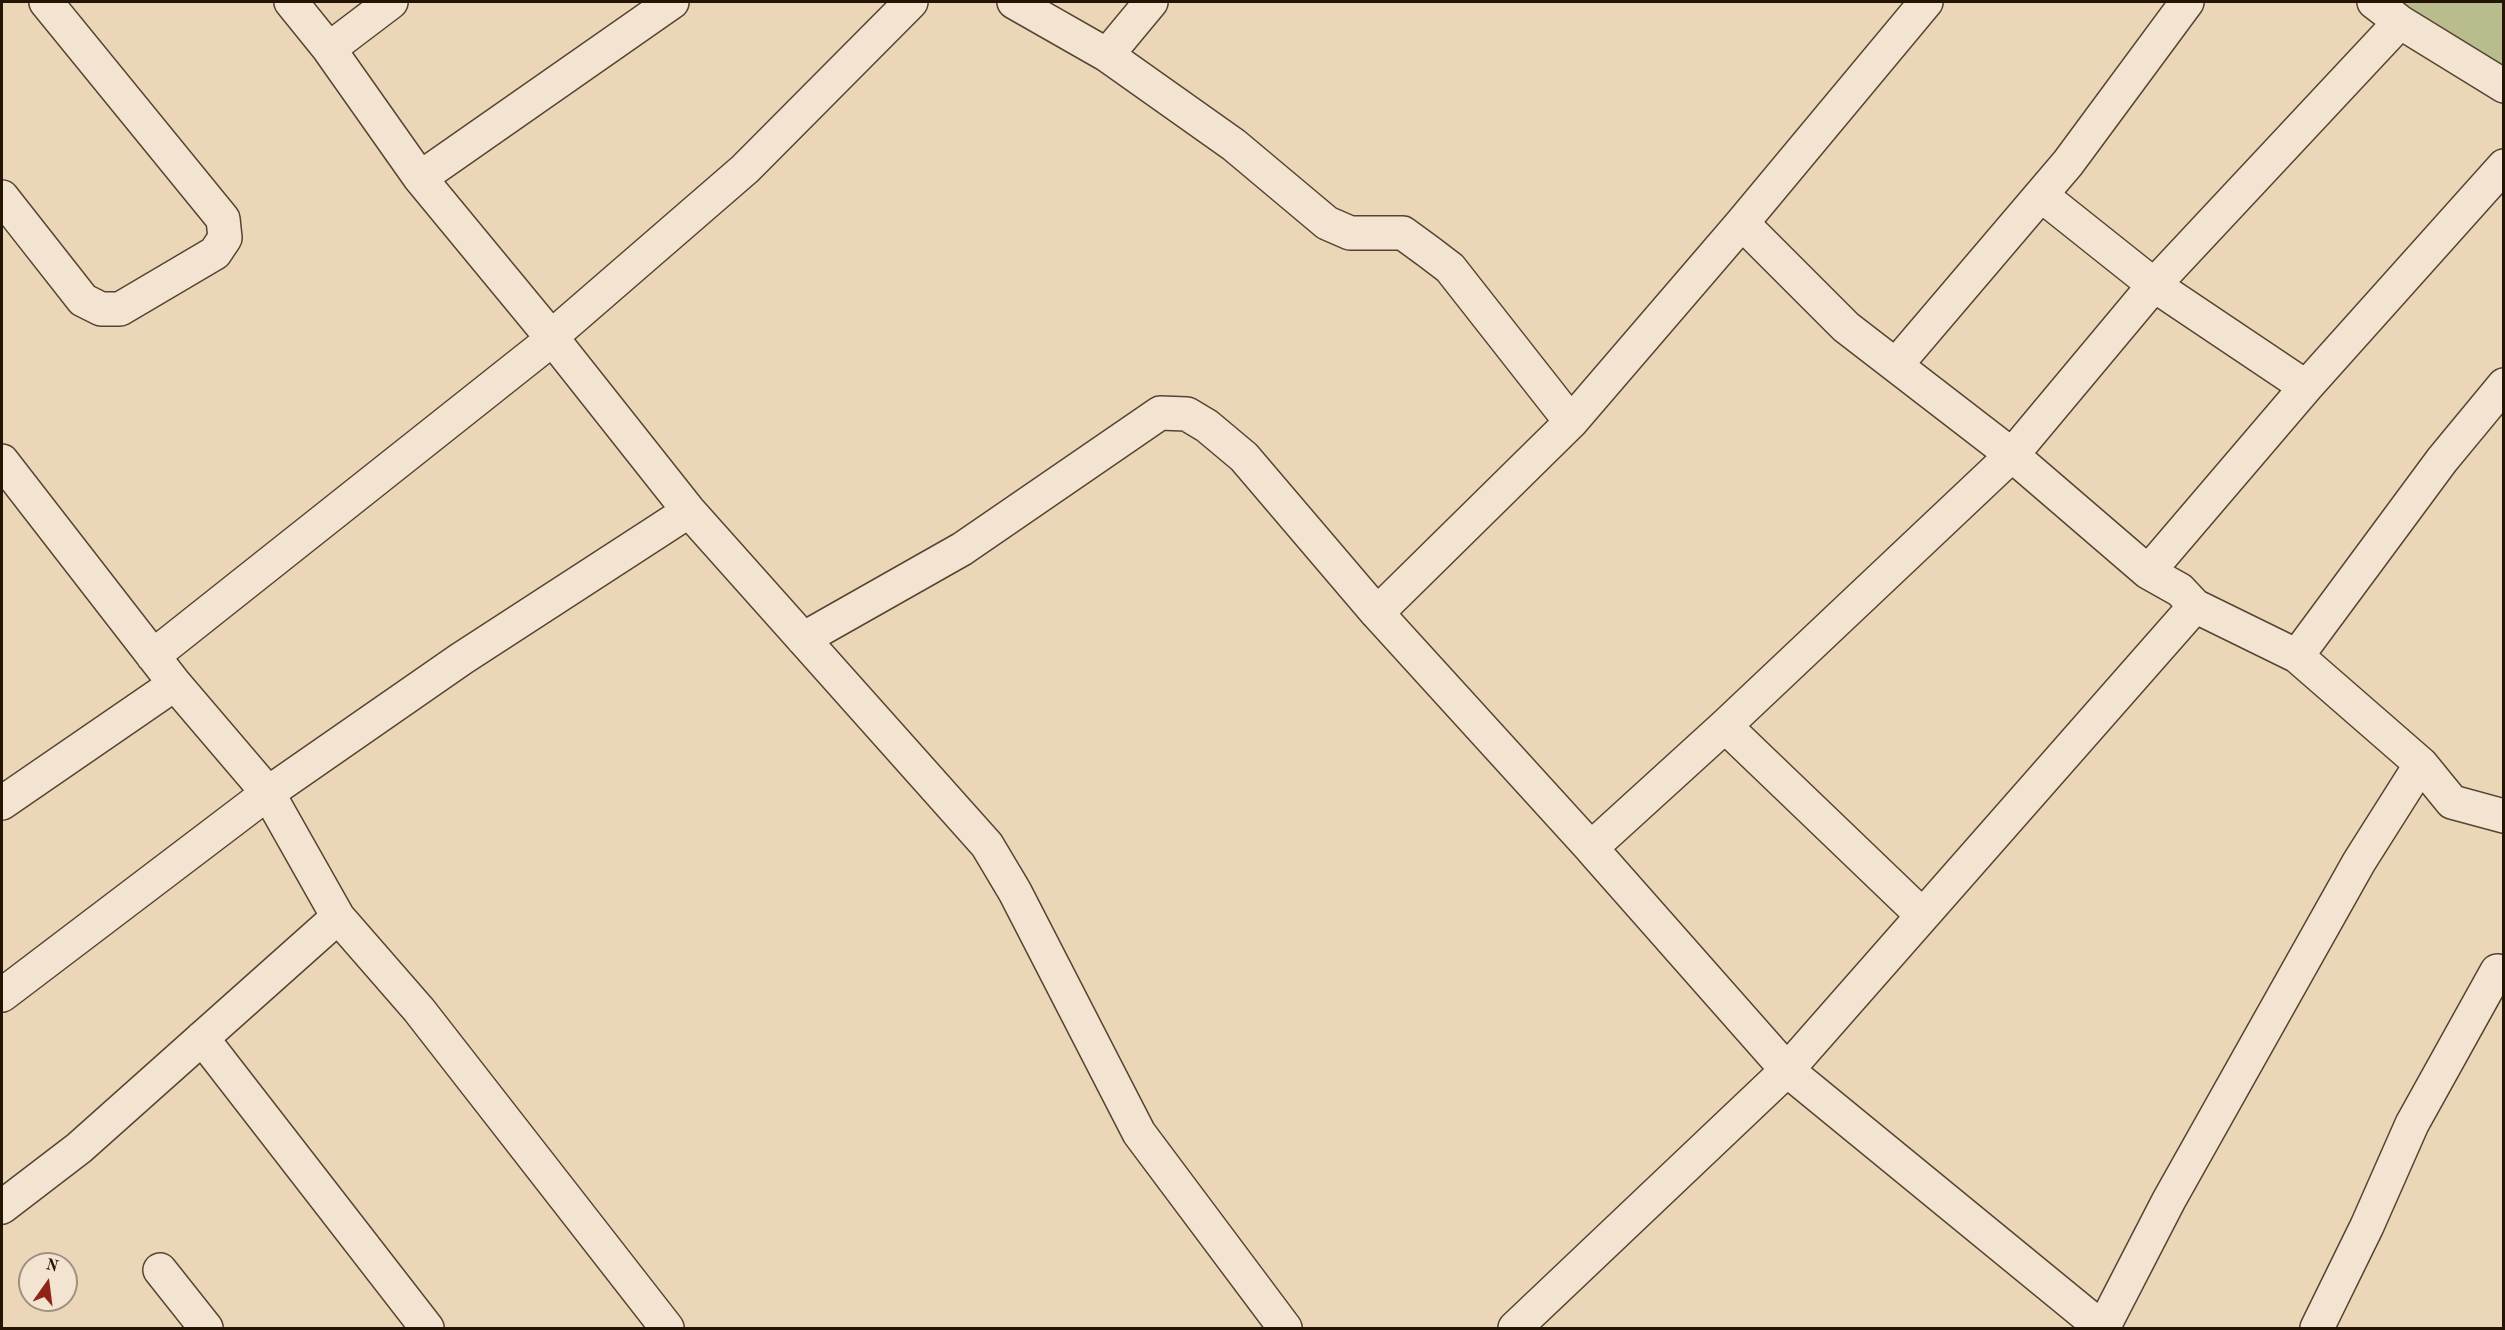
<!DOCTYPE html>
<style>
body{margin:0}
#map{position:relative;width:2505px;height:1330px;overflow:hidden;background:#ecd6b8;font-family:"Old Standard TT",serif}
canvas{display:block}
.frame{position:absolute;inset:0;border:3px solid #231403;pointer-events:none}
.north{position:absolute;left:18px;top:1252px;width:60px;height:60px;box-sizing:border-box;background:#f3e4d1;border:2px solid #a0917f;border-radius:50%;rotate:14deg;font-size:16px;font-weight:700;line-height:24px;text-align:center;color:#231403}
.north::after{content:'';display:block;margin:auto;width:21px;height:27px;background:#8f2418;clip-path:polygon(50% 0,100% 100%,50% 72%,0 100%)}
</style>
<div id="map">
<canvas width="2505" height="1330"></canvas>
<div class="frame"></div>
<div class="north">N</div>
</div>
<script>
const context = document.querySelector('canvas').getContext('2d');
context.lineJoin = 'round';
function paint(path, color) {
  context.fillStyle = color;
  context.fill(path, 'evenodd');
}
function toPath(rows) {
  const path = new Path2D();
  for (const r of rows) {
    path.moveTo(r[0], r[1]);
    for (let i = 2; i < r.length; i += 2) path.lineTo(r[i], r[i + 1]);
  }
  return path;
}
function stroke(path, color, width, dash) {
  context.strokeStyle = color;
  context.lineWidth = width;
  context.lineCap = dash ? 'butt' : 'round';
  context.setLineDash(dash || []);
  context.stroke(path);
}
const green = toPath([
 [2395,2,2503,2,2503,88]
]);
const minor = toPath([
 [291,2,329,49,420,178,548,333,689,511,987,845,1015,892,1139,1133,1285,1328],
 [1014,2,1107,55,1234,145,1327,223,1350,233,1403,233,1429,252,1450,268,1571,422],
 [2374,2,2400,22,2504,86],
 [329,49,391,2],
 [1107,55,1151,2],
 [420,178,672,2],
 [2041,195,2154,285,2306,387],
 [2,197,83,300,101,309,120,309,215,253,225,238,223,219,46,2],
 [1742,223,1846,327,2012,455,2148,572,2180,590,2195,606,2297,656,2421,764,2452,802,2504,816],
 [1896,365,2068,163,2187,2],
 [2,461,175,684,268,793,338,917,419,1010,667,1328],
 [2148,572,2306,387,2504,166],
 [1377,613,1571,422,1742,223,1926,2],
 [803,639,962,549,1160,413,1187,414,1207,426,1244,457,1377,613,1591,848],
 [153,656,545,345,548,333,551,337,745,169,911,2],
 [2297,656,2442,460,2504,385],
 [1725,726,1922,915],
 [2,803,175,684],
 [2,995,268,793,461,659,689,511],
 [202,1038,427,1328],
 [2,1207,79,1148,338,917],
 [160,1270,206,1328],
 [1515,1328,1787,1070,2195,606],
 [2102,1328,1787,1070,1591,848,1725,726,2012,455,2154,285,2400,22],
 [2103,1328,2169,1200,2359,862,2421,764],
 [2317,1328,2367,1226,2412,1124,2497,971]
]);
paint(green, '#b9bd8e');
stroke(minor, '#554430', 36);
stroke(minor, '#f3e4d1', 33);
</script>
